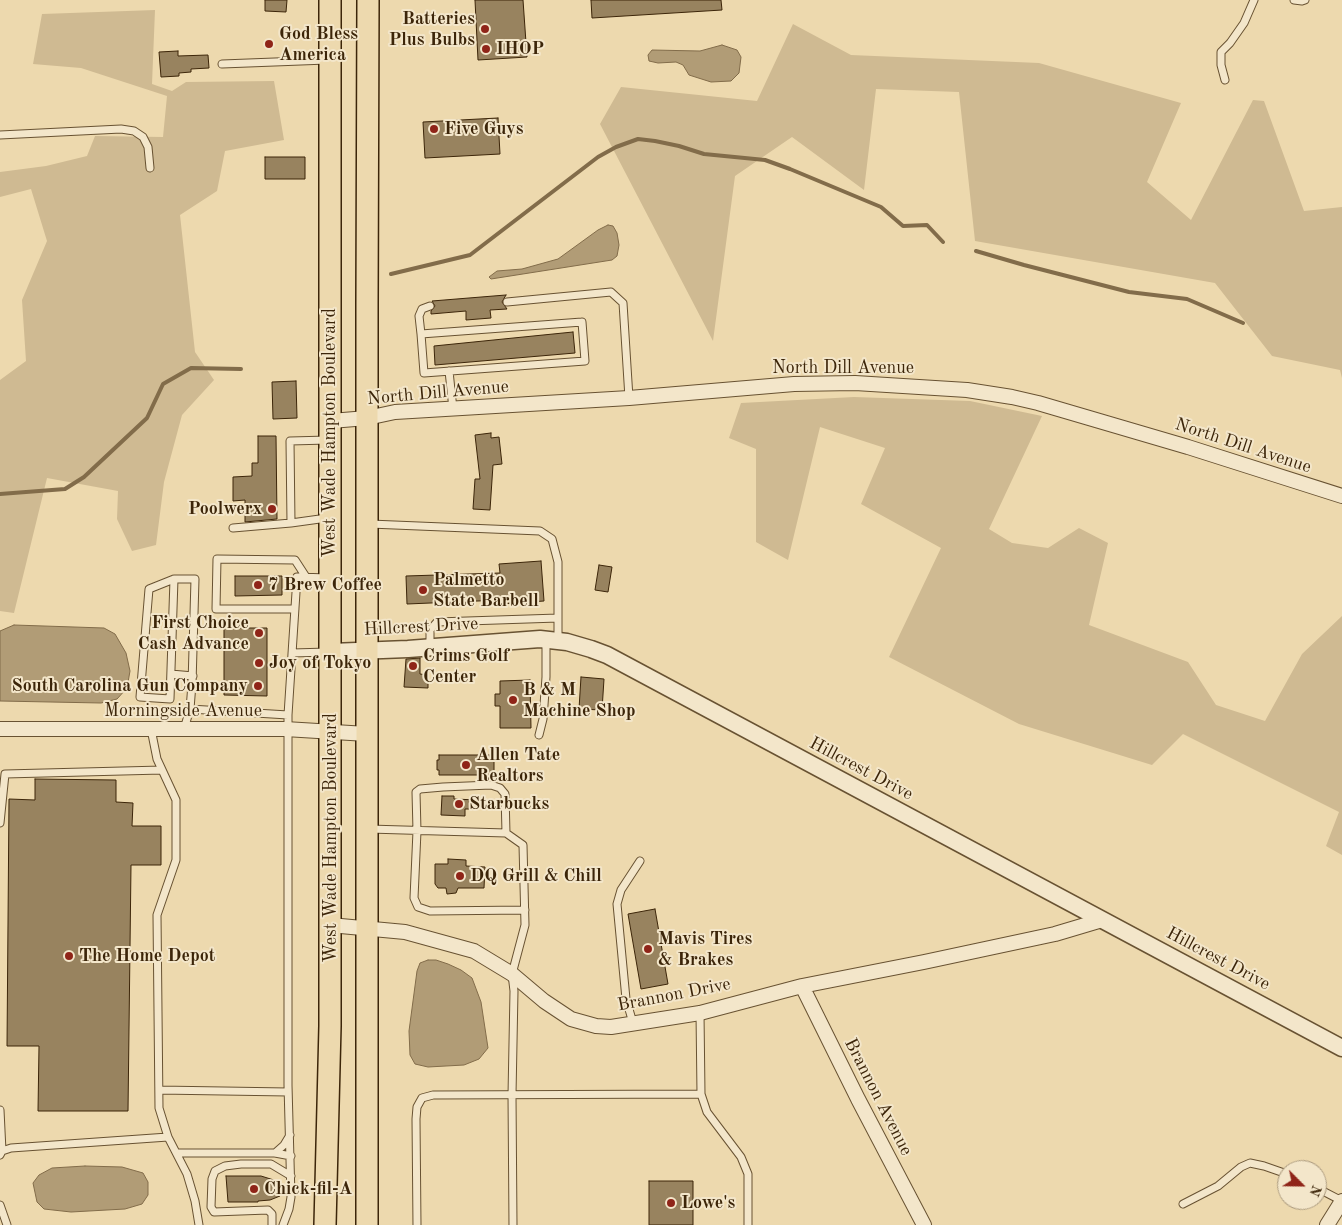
<!DOCTYPE html>
<style>
body{margin:0}
#map{position:relative;width:1342px;height:1225px;overflow:hidden;background:#edd9ae;font-family:"Old Standard TT",serif}
canvas{display:block}
.north{position:absolute;left:1277px;top:1160px;width:50px;height:50px;box-sizing:border-box;background:#f3e6ca;border:1px solid #aa997d;border-radius:50%;rotate:113deg;font-size:14px;font-weight:700;line-height:20px;text-align:center;color:#3c2509}
.north::after{content:'';display:block;margin:auto;width:18px;height:22px;background:#8f2418;clip-path:polygon(50% 0,100% 100%,50% 72%,0 100%)}
</style>
<div id="map">
<canvas width="1342" height="1225"></canvas>
<div class="north">N</div>
</div>
<script>
const context = document.querySelector('canvas').getContext('2d');
context.lineJoin = 'round';
function paint(path, color) {
  context.fillStyle = color;
  context.fill(path, 'evenodd');
}
function toPath(rows) {
  const path = new Path2D();
  for (const r of rows) {
    path.moveTo(r[0], r[1]);
    for (let i = 2; i < r.length; i += 2) path.lineTo(r[i], r[i + 1]);
  }
  return path;
}
function stroke(path, color, width, dash) {
  context.strokeStyle = color;
  context.lineWidth = width;
  context.lineCap = dash ? 'butt' : 'round';
  context.setLineDash(dash || []);
  context.stroke(path);
}
function drawText(font, color, halo, rows, align = 'center') {
  context.font = font + ' "Old Standard TT",serif';
  context.lineWidth = 4;
  context.setLineDash([]);
  context.textBaseline = 'middle';
  context.strokeStyle = halo;
  context.fillStyle = color;
  for (const [text, x, y, turn = 0] of rows) {
    context.save();
    context.translate(x, y);
    context.rotate((+turn || 0) * Math.PI / 180);
    context.textAlign = isNaN(turn) ? turn : align;
    if (halo) context.strokeText(text, 0, 0);
    context.fillText(text, 0, 0);
    context.restore();
  }
}
const green = toPath([
 [155,10,152,84,172,91,186,82,274,81,284,140,225,151,217,191,180,215,195,352,214,380,182,415,164,482,156,545,132,551,117,519,118,491,47,478,14,613,0,611,0,380,26,361,22,300,47,241,31,189,0,197,0,172,46,166,87,156,95,136,163,137,167,96,81,68,33,64,42,14],
 [793,24,851,55,1039,63,1181,103,1147,182,1191,220,1253,100,1264,101,1304,211,1342,207,1342,378,1340,370,1272,356,1215,283,975,241,959,92,876,89,864,190,792,137,735,176,713,341,600,124,621,87,757,101],
 [854,397,970,401,1042,416,989,529,1012,543,1048,548,1079,528,1108,543,1089,625,1188,662,1216,705,1265,721,1302,654,1342,616,1342,855,1326,846,1339,812,1183,734,1152,765,1019,724,889,657,941,548,861,504,885,448,820,427,788,560,756,542,756,449,729,438,741,403]
]);
const water = toPath([
 [722,45,737,50,741,57,739,73,731,81,711,82,689,75,683,65,676,62,658,63,649,61,648,55,652,50,700,51,722,45],
 [608,225,613,226,617,233,619,245,617,256,612,260,491,279,489,277,497,271,522,269,558,259,598,230,608,225],
 [14,625,104,628,115,634,126,653,130,671,127,688,117,699,101,703,0,701,0,631,14,625],
 [428,960,436,960,448,964,461,970,472,978,481,1002,488,1048,479,1059,464,1065,428,1067,415,1064,410,1055,409,1031,417,971,420,963,428,960],
 [85,1166,122,1167,143,1173,148,1182,148,1195,142,1204,125,1209,71,1212,44,1209,37,1202,33,1183,39,1175,52,1168,85,1166]
]);
const stream = toPath([
 [976,251,1024,265,1129,292,1187,299,1243,323],
 [391,274,470,255,598,157,616,147,638,139,655,141,679,146,704,154,765,160,790,169,881,207,903,226,927,225,943,242],
 [0,494,65,489,84,477,147,418,163,384,191,368,241,369]
]);
const building = toPath([
 [265,0,287,0,286,12,265,11,265,0],
 [475,0,523,0,527,57,478,60,475,0],
 [591,0,721,0,722,10,592,18,591,0],
 [178,51,178,56,208,55,209,68,191,69,191,72,179,73,179,76,161,77,159,52,178,51],
 [498,118,500,154,425,158,423,122,498,118],
 [265,157,305,157,305,179,265,179,265,157],
 [506,295,502,302,507,309,490,310,491,318,466,320,466,311,431,314,431,311,435,306,432,301,506,295],
 [573,332,575,353,435,365,434,346,573,332],
 [296,381,297,418,273,419,272,382,296,381],
 [491,433,491,438,499,437,502,464,493,465,490,510,473,509,475,479,480,479,475,435,491,433],
 [258,436,276,436,277,519,245,522,245,500,233,501,233,477,252,476,252,463,258,463,258,436],
 [541,561,544,601,502,604,501,600,407,604,406,576,500,573,499,564,541,561],
 [599,565,612,567,608,592,595,590,599,565],
 [235,576,282,576,282,595,235,596,235,576],
 [224,628,267,628,267,696,224,695,224,628],
 [420,658,420,674,428,675,428,688,404,687,406,659,420,658],
 [581,677,604,679,602,710,579,709,581,677],
 [530,680,531,728,500,728,500,706,495,706,495,694,500,694,500,681,530,680],
 [439,755,494,755,494,775,439,775,439,770,437,770,437,760,439,760,439,755],
 [35,779,116,780,116,802,133,803,132,826,161,826,161,865,131,865,128,1111,38,1111,39,1046,7,1046,9,799,35,800,35,779],
 [442,796,454,796,454,799,477,800,477,809,465,809,465,816,441,815,442,796],
 [448,859,466,860,466,866,485,867,484,888,458,888,456,893,447,894,446,888,438,888,435,884,435,864,448,864,448,859],
 [655,909,668,984,641,989,628,914,655,909],
 [226,1176,261,1176,277,1181,277,1184,280,1185,280,1196,270,1200,258,1201,258,1202,228,1202,226,1176],
 [649,1181,693,1181,693,1225,649,1225,649,1181]
]);
const service = toPath([
 [1294,0,1302,1,1305,0],
 [222,64,327,60],
 [1225,80,1221,65,1221,52,1230,43,1244,23,1254,0],
 [0,135,121,129,134,131,143,137,148,147,150,168],
 [507,302,611,292,623,303,629,398],
 [582,322,585,361,424,373,421,334,582,322],
 [421,334,419,316,422,309,430,306],
 [449,371,453,409],
 [327,518,291,523,290,441,328,440],
 [370,524,540,531,552,539,558,562,558,641],
 [233,528,291,523],
 [174,579,149,589,140,697,170,699,174,579,195,579,192,684,190,709],
 [295,609,216,609,217,559,295,560,306,577],
 [430,647,430,630,437,622,558,618],
 [292,653,328,652],
 [171,674,193,676],
 [151,729,157,759,176,800,176,860,157,915,159,1108,168,1137,187,1174,195,1201,199,1225],
 [184,729,190,709,288,715,297,577,328,578],
 [539,735,543,719,546,677,546,640],
 [0,823,5,774,162,770],
 [369,829,506,833,523,845,525,925,512,974,514,991,512,1095,513,1225],
 [506,833,505,794,500,788,491,785,443,787,420,789,416,792,417,831,414,898,418,907,430,911,525,910],
 [700,1013,701,1094,707,1112,741,1157,748,1174,748,1225],
 [633,1023,626,999,617,904,621,890,640,861],
 [159,1090,288,1092],
 [0,1110,2,1151],
 [177,1153,275,1153,291,1156],
 [275,1153,284,1145,290,1135],
 [0,1155,2,1151,11,1148,168,1137],
 [1317,1188,1342,1201],
 [1183,1204,1218,1186,1241,1167,1250,1163,1264,1166,1287,1174],
 [0,1205,7,1225],
 [272,1225,272,1214,268,1210,214,1212,211,1207,212,1179,215,1171,225,1166,241,1164,271,1164,291,1176],
 [283,1225,289,1209,291,1197,288,1085,288,715],
 [417,1225,416,1119,417,1107,422,1098,433,1095,701,1094]
]);
const minor = toPath([
 [331,421,367,418,395,412,629,398,794,384,855,383,967,390,1012,397,1038,403,1188,447,1342,496],
 [0,729,285,729,367,734],
 [330,925,405,932,474,951,512,974,544,1001,571,1019,596,1026,611,1027,700,1013,802,986,924,962,1055,934,1102,920],
 [802,986,858,1099,924,1225],
 [1327,1225,1342,1201]
]);
const tertiary = toPath([
 [331,652,408,649,540,639,567,642,591,649,607,655,1342,1048]
]);
const primary = toPath([
 [325,1225,330,1026,330,0],
 [367,1225,367,304,368,0]
]);
const markers = [
 [485,29,5,"#8f2418"],
 [269,44,5,"#8f2418"],
 [486,49,5,"#8f2418"],
 [434,129,5,"#8f2418"],
 [272,509,5,"#8f2418"],
 [258,585,5,"#8f2418"],
 [423,590,5,"#8f2418"],
 [259,633,5,"#8f2418"],
 [259,663,5,"#8f2418"],
 [413,666,5,"#8f2418"],
 [258,686,5,"#8f2418"],
 [513,700,5,"#8f2418"],
 [466,765,5,"#8f2418"],
 [459,804,5,"#8f2418"],
 [460,876,5,"#8f2418"],
 [648,949,5,"#8f2418"],
 [69,956,5,"#8f2418"],
 [254,1189,5,"#8f2418"],
 [671,1203,5,"#8f2418"]
];
const poiNames = [
 ["Batteries",475,19,"right"],
 ["Plus Bulbs",475,40,"right"],
 ["God Bless",279,34],
 ["America",279,55],
 ["IHOP",496,49],
 ["Five Guys",444,129],
 ["Poolwerx",262,509,"right"],
 ["Palmetto",433,580],
 ["State Barbell",433,601],
 ["7 Brew Coffee",268,585],
 ["First Choice",249,623,"right"],
 ["Cash Advance",249,644,"right"],
 ["Crims Golf",423,656],
 ["Center",423,677],
 ["Joy of Tokyo",269,663],
 ["South Carolina Gun Company",248,686,"right"],
 ["B & M",523,690],
 ["Machine Shop",523,711],
 ["Allen Tate",476,755],
 ["Realtors",476,776],
 ["Starbucks",469,804],
 ["DQ Grill & Chill",470,876],
 ["Mavis Tires",658,939],
 ["& Brakes",658,960],
 ["The Home Depot",79,956],
 ["Chick-fil-A",264,1189],
 ["Lowe's",681,1203]
];
const streetNames = [
 ["North Dill Avenue",843,368],
 ["North Dill Avenue",438,393,-5],
 ["West Wade Hampton Boulevard",330,433,-90],
 ["North Dill Avenue",1243,446,18],
 ["Hillcrest Drive",421,627,-3],
 ["Morningside Avenue",183,711],
 ["Hillcrest Drive",861,769,28],
 ["West Wade Hampton Boulevard",331,838,-90],
 ["Hillcrest Drive",1218,959,28],
 ["Brannon Drive",674,995,-11],
 ["Brannon Avenue",878,1097,63]
];
paint(green, '#cfba92');
paint(water, '#b19c76');
stroke(water, '#826c4a', 1);
stroke(stream, '#826c4a', 4);
paint(building, '#98835f');
stroke(building, '#3c2509', 1);
stroke(service, '#685232', 9);
stroke(minor, '#685232', 16);
stroke(tertiary, '#685232', 19);
stroke(primary, '#3c2509', 24);
stroke(service, '#f3e6ca', 7);
stroke(minor, '#f3e6ca', 14);
stroke(tertiary, '#f3e6ca', 16);
stroke(primary, '#edd9ae', 21);
for (const [x, y, r, color] of markers) {
  const dot = new Path2D();
  dot.arc(x, y, r, 0, 2 * Math.PI);
  context.fillStyle = color;
  context.fill(dot);
  stroke(dot, '#f3e6ca', 2);
}
drawText('bold 18px', '#3c2509', '#f3e6ca', poiNames, 'left');
drawText('18px', '#3c2509', '#f3e6ca', streetNames);
</script>
